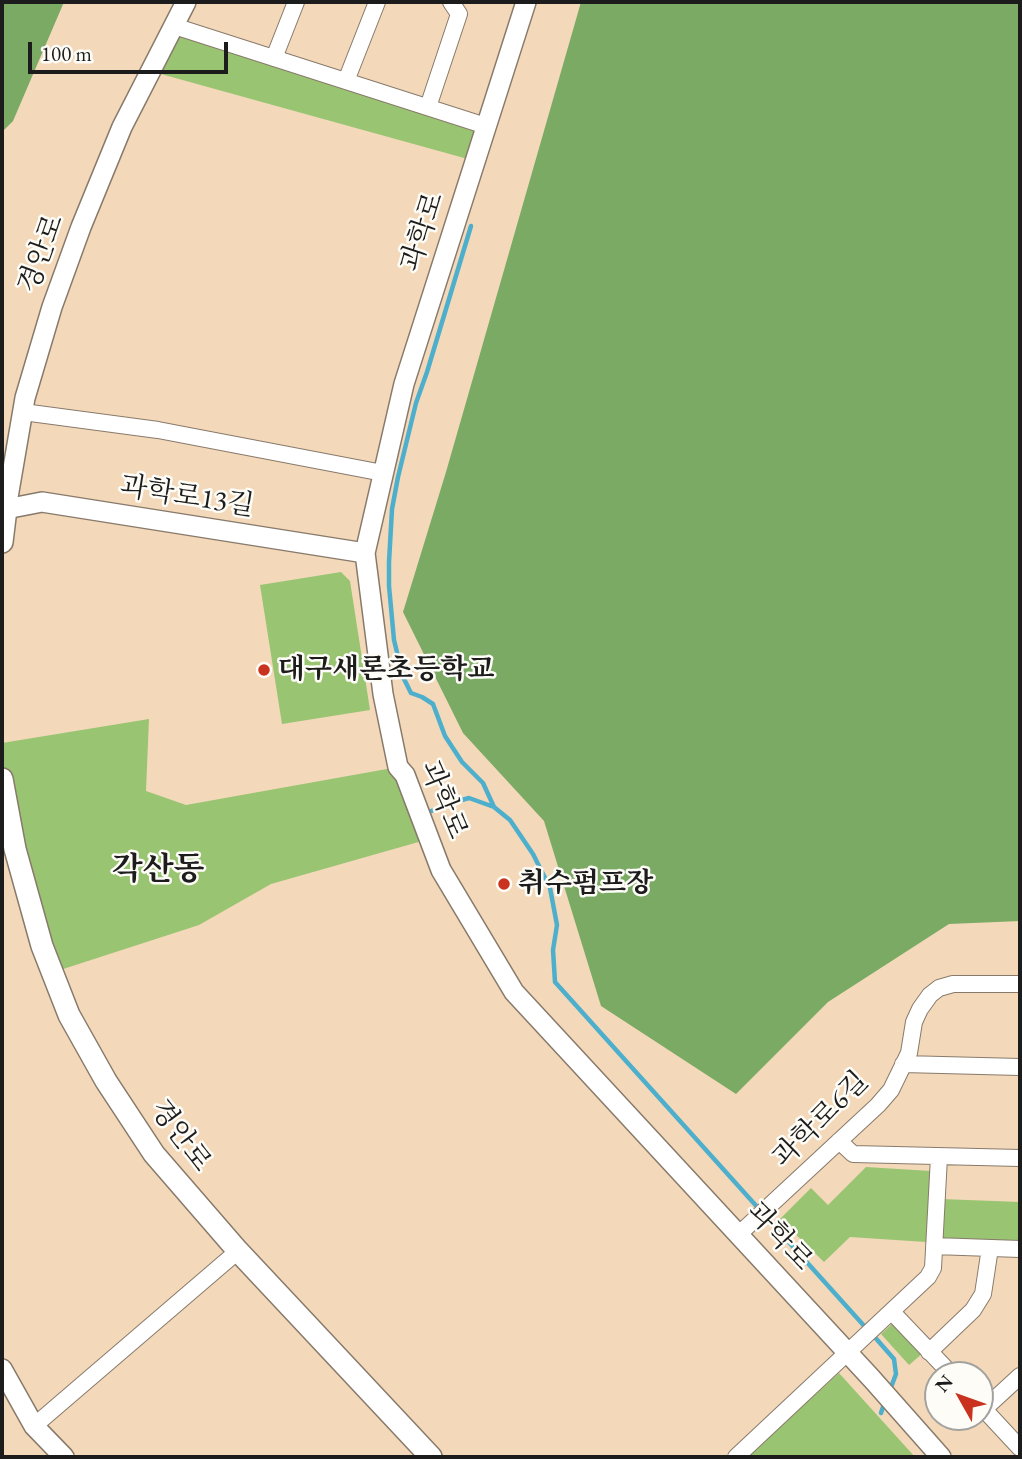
<!DOCTYPE html>
<meta charset="utf-8">
<style>
body{margin:0}
#map{position:relative;width:1022px;height:1459px;overflow:hidden;background:#f3d9ba;font-family:"EB Garamond",serif}
canvas{display:block}
.frame{position:absolute;inset:0;border:4px solid #1c1c1c;pointer-events:none}
.north{position:absolute;left:924px;top:1361px;width:70px;height:70px;box-sizing:border-box;background:#fdfcf7;border:2px solid #a3a29f;border-radius:50%;rotate:310deg;font-size:19px;font-weight:700;line-height:28px;text-align:center;color:#1c1c1c}
.north::after{content:'';display:block;margin:auto;width:24px;height:32px;background:#c8321e;clip-path:polygon(50% 0,100% 100%,50% 72%,0 100%)}
.scale{position:absolute;left:28px;top:42px;width:200px;height:32px;box-sizing:border-box;border:4px solid #1c1c1c;border-top:0;padding-left:9px;font-size:21px;line-height:24px;white-space:nowrap;color:#1c1c1c;-webkit-text-stroke:5px #fdfcf7;paint-order:stroke}
</style>
<div id="map">
<canvas width="1022" height="1459"></canvas>
<div class="frame"></div>
<div class="north">N</div>
<div class="scale">100 m</div>
</div>
<script>
const context = document.querySelector('canvas').getContext('2d');
context.lineJoin = 'round';
function paint(path, color) {
  context.fillStyle = color;
  context.fill(path, 'evenodd');
}
function toPath(rows) {
  const path = new Path2D();
  for (const r of rows) {
    path.moveTo(r[0], r[1]);
    for (let i = 2; i < r.length; i += 2) path.lineTo(r[i], r[i + 1]);
  }
  return path;
}
function stroke(path, color, width, dash) {
  context.strokeStyle = color;
  context.lineWidth = width;
  context.lineCap = dash ? 'butt' : 'round';
  context.setLineDash(dash || []);
  context.stroke(path);
}
function drawText(font, color, halo, rows, align = 'center') {
  context.font = font + ' "EB Garamond","Noto Serif KR",serif';
  context.lineWidth = 5;
  context.setLineDash([]);
  context.textBaseline = 'middle';
  context.strokeStyle = halo;
  context.fillStyle = color;
  for (const [text, x, y, turn = 0] of rows) {
    context.save();
    context.translate(x, y);
    context.rotate((+turn || 0) * Math.PI / 180);
    context.textAlign = isNaN(turn) ? turn : align;
    if (halo) context.strokeText(text, 0, 0);
    context.fillText(text, 0, 0);
    context.restore();
  }
}
const green = toPath([
 [174,26,486,126,475,161,150,71],
 [341,572,350,581,370,710,282,724,260,585],
 [149,719,146,791,186,805,398,767,429,839,271,884,199,925,54,972,2,779,2,743],
 [866,1167,931,1171,926,1242,850,1237,824,1262,780,1219,811,1188,828,1205],
 [941,1199,1020,1202,1020,1241,939,1238],
 [892,1324,899,1326,923,1353,909,1365,881,1334],
 [839,1373,915,1457,747,1457]
]);
const forest = toPath([
 [2,2,64,2,13,121,2,132],
 [581,2,1020,2,1020,921,949,924,828,1002,736,1094,601,1006,544,821,463,733,403,612,446,472]
]);
const stream = toPath([
 [471,226,427,372,416,403,398,477,392,509,389,562,389,586,394,640,403,677,411,693,422,697,433,704,445,736,462,762,483,783,494,807,510,820,533,854,550,888,557,925,553,950,555,982,866,1328],
 [424,814,451,803,469,798,494,807],
 [872,1334,894,1359,896,1374,890,1390],
 [881,1413,885,1401]
]);
const minor = toPath([
 [174,26,486,126],
 [274,58,296,2],
 [346,81,377,2],
 [428,107,459,14,451,2],
 [23,412,158,430,383,473],
 [903,1064,1020,1067],
 [839,1141,853,1154,1020,1158],
 [738,1235,878,1105,891,1090,909,1053,914,1022,920,1009,930,995,939,988,953,984,1020,984],
 [934,1246,1020,1249],
 [892,1312,952,1375],
 [929,1352,973,1310,983,1294,990,1248],
 [980,1405,1020,1448],
 [984,1409,1020,1376],
 [34,1426,238,1251],
 [736,1457,928,1277,933,1268,939,1157]
]);
const tertiary = toPath([
 [186,2,122,127,81,227,52,307,25,398,6,509,42,502,365,553],
 [526,2,404,384,365,553,383,694,398,767,405,775,441,870,514,992,872,1379,941,1457],
 [2,1369,34,1426,64,1457]
]);
const secondary = toPath([
 [2,542,6,509],
 [2,779,15,849,42,946,69,1015,106,1081,154,1154,238,1251,431,1457]
]);
const markers = [
 [264,670,7,"#c8321e"],
 [504,884,7,"#c8321e"]
];
const streetNames = [
 ["과학로",423,232,-72],
 ["경안로",42,254,-70],
 ["과학로13길",187,497,9],
 ["과학로",443,800,68],
 ["과학로6길",821,1120,-45],
 ["경안로",180,1136,53],
 ["과학로",779,1237,47]
];
const poiNames = [
 ["대구새론초등학교",278,670],
 ["취수펌프장",518,884]
];
const quarterNames = [
 ["각산동",158,870]
];
paint(green, '#99c472');
paint(forest, '#7aaa64');
stroke(stream, '#4eafcd', 4.5);
stroke(minor, '#887a6b', 18);
stroke(tertiary, '#887a6b', 22);
stroke(secondary, '#887a6b', 24);
stroke(minor, '#fff', 16);
stroke(tertiary, '#fff', 19);
stroke(secondary, '#fff', 21);
for (const [x, y, r, color] of markers) {
  const dot = new Path2D();
  dot.arc(x, y, r, 0, 2 * Math.PI);
  context.fillStyle = color;
  context.fill(dot);
  stroke(dot, '#fdfcf7', 2.5);
}
drawText('28px', '#1c1c1c', '#fdfcf7', streetNames);
drawText('bold 28px', '#1c1c1c', '#fdfcf7', poiNames, 'left');
drawText('bold 32px', '#1c1c1c', '#fdfcf7', quarterNames);
</script>
